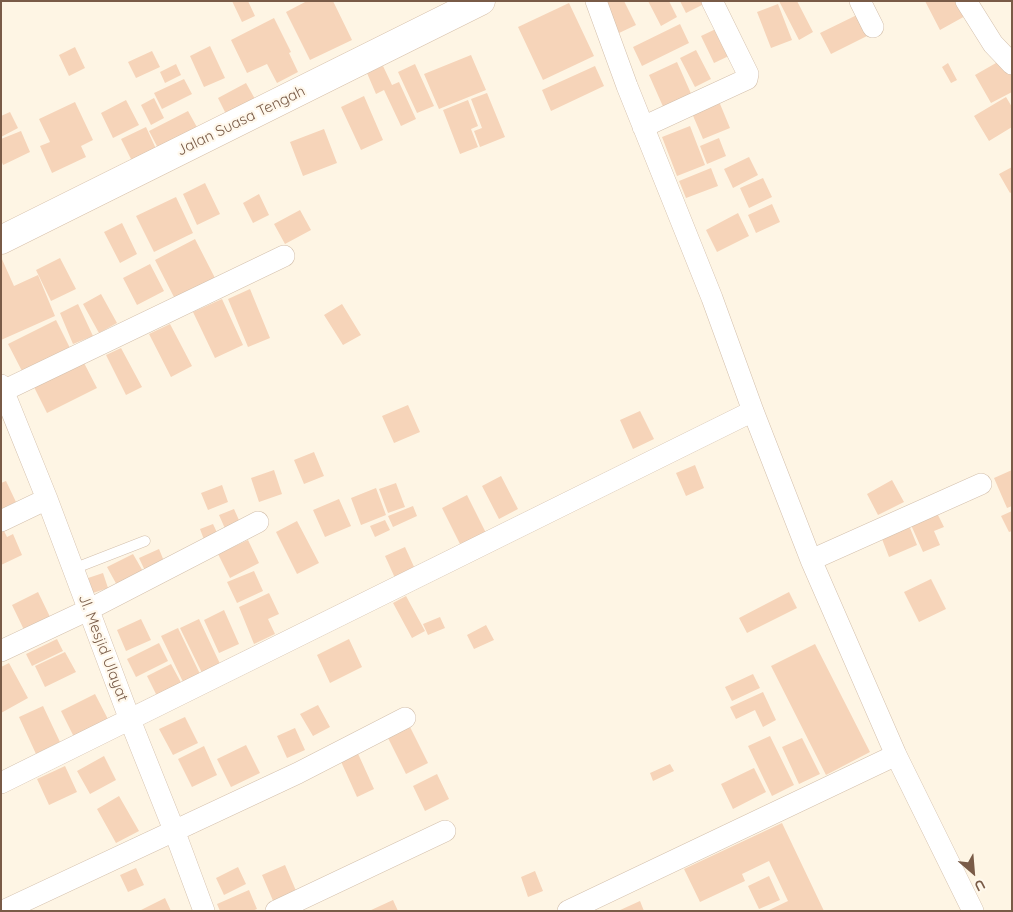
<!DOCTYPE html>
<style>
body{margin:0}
#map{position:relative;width:1013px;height:912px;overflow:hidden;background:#fef5e4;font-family:Quicksand,sans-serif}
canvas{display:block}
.frame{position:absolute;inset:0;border:2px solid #795b47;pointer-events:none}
.north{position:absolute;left:948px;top:847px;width:50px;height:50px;-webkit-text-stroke:4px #fff8ec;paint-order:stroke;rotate:153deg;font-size:14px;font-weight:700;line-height:20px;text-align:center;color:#795b47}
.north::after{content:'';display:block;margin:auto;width:18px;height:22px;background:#795b47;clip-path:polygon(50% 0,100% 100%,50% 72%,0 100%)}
</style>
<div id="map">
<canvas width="1013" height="912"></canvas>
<div class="frame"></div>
<div class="north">U</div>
</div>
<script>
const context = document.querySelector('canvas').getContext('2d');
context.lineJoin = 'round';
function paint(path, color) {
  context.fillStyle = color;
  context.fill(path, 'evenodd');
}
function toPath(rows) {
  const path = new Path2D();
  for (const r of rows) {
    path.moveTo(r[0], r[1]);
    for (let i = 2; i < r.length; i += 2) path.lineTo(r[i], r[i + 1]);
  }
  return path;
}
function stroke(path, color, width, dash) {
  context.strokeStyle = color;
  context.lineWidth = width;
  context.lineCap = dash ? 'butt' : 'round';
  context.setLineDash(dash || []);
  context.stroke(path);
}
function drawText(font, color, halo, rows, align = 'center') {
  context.font = font + ' Quicksand,sans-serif';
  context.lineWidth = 4.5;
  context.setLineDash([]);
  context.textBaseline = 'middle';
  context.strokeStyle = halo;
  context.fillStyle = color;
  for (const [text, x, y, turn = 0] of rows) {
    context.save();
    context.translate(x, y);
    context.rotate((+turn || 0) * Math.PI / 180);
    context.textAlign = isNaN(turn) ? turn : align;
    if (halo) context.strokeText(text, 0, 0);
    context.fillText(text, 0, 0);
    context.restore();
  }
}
const building = toPath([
 [232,1,248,1,255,16,242,22],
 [307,1,333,1,352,40,310,60,286,12],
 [605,1,624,1,636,25,619,33],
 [648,1,669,1,677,17,661,26],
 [680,1,703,1,704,4,686,13],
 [779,1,797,1,813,32,799,40],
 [925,1,959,1,967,15,940,30],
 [569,3,594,56,543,80,518,27],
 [778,4,792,40,771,48,757,12],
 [861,13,871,34,831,54,820,33],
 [274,18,291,52,289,53,298,72,277,83,267,64,247,73,231,40],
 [680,24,689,43,642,66,633,47],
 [720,27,733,54,714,63,701,36],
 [210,46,225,78,204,87,190,56],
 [75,47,85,68,69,76,59,55],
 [696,50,711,79,695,87,680,58],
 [152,51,160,67,136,78,128,62],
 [471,55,486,90,439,109,424,74],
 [1003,59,1012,75,1012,92,991,103,975,75],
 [677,62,693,98,665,111,649,75],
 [948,63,957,80,951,83,942,67],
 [176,64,181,75,165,83,160,72],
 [415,64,434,106,417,113,398,72],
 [383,66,392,85,399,82,416,119,401,126,384,90,376,94,367,73],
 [595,66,604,86,551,111,542,90],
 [184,79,192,94,162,109,154,93],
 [246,83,255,99,226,114,218,98],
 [487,93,505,137,480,147,474,131,482,128,471,99],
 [364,96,383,140,361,150,341,107],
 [1006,97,1012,107,1012,127,989,141,974,116],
 [154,98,164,118,151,125,141,105],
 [718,99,730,128,703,139,691,111],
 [126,100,139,125,113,138,101,113],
 [468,100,478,126,471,129,478,147,460,154,443,110],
 [75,102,93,140,81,146,86,157,52,173,40,146,50,142,39,119],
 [188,111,198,129,159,150,149,131],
 [10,112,18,128,1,137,1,116],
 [690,126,705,165,677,176,662,137],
 [146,127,157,151,133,163,121,139],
 [324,129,337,163,303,176,290,142],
 [21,131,30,152,3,165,1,160,1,139],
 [719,138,726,156,707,164,700,146],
 [749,157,758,175,733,188,724,169],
 [1012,167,1012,192,1010,193,999,174],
 [711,168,718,186,686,198,679,181],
 [763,178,772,197,749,208,740,188],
 [205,183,220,214,197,225,183,194],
 [259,194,269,215,253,223,243,203],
 [176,197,193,233,154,252,136,216],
 [772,204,780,222,756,233,748,215],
 [300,210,311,230,285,244,274,224],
 [738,213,749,236,717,252,706,230],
 [122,223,137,254,120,263,104,232],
 [195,239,215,278,175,299,155,260],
 [1,257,14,286,38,275,55,316,1,340],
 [60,258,76,289,51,301,36,270],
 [150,264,164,291,137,305,123,278],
 [250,289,270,338,248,347,228,299],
 [101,294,117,323,99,333,83,304],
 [222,299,243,345,215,358,193,312],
 [78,304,93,336,73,344,60,313],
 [342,304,361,335,343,345,324,315],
 [56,320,71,350,23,373,8,344],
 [170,324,192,366,171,377,149,334],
 [121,348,142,387,126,395,106,355],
 [83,361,97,388,47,413,33,385],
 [408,405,420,432,394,443,382,416],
 [640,411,654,439,633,449,620,420],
 [314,452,324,476,304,484,294,460],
 [695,465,704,488,686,496,676,473],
 [274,470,282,494,259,502,251,478],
 [1012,470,1012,506,1007,508,994,478],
 [501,476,518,509,499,519,482,486],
 [892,480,904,502,878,515,867,494],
 [6,481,16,502,1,509,1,483],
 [396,483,405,507,388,513,379,489],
 [222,485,228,502,208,510,201,493],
 [376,488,386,515,361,525,351,498],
 [467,495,487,535,462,548,442,508],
 [339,499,351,526,325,537,313,510],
 [413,506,417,516,393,527,388,516],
 [234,509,242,527,227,533,219,515],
 [1012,511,1012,531,1009,532,1001,516],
 [937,513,944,527,934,531,940,545,923,552,911,525],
 [385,520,390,530,375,537,370,526],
 [297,521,319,563,297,574,276,532],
 [908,523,917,545,889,557,880,534],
 [213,524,220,539,206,545,200,529],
 [3,529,7,537,13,534,22,555,1,565,1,530],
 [248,540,259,563,230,578,218,554],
 [405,547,415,569,395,578,385,556],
 [159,549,166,566,147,575,139,558],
 [133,554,144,573,118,587,107,567],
 [254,571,263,591,237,603,227,582],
 [103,573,108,588,90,594,85,579],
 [931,579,946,609,919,622,904,592],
 [38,592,52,621,26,634,12,605],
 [789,592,797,608,747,633,739,618],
 [269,593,279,614,268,619,275,634,254,644,239,607],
 [406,596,425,631,412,638,393,603],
 [224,610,239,644,219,653,204,620],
 [440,617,445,628,428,635,423,624],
 [141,619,151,640,126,651,117,630],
 [199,619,222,668,204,677,180,628],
 [486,625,494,640,474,649,467,635],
 [178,628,201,676,184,684,161,636],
 [57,639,63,651,32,666,26,654],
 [349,639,362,667,330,683,317,655],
 [159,643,168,661,136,677,127,659],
 [815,644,870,752,826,775,771,666],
 [65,652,76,672,45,687,35,666],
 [9,663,28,698,1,713,1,667],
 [171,664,184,688,159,700,147,676],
 [753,674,760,688,732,701,725,687],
 [763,692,776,720,763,727,755,710,736,719,730,707],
 [95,694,110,723,76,741,61,711],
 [318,705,330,727,313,736,300,714],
 [43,706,60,742,36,754,19,717],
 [185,717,198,743,173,755,159,729],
 [410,727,428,763,406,774,388,738],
 [295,728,305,750,287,758,277,736],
 [770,736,794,785,772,796,748,746],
 [802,738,820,774,799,784,782,747],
 [246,745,260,773,231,787,217,759],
 [204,746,217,775,192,787,178,759],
 [355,747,374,789,357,797,338,755],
 [104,756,116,780,90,794,77,771],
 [670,764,674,771,653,781,650,773],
 [65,766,77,792,49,805,37,779],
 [754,768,766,792,733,809,721,784],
 [437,774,449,799,425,811,413,786],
 [119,796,139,831,116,843,97,809],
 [782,823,824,911,767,911,788,901,769,861,742,874,745,881,700,902,684,869],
 [285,865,297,893,274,903,262,875],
 [238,867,246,884,224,895,216,878],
 [136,868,144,885,128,892,120,875],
 [535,871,543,891,528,897,521,877],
 [769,876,780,900,759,909,748,886],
 [249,890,257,909,252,911,220,911,217,904],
 [165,898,171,911,139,911],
 [393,900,398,911,369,911],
 [640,901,644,911,618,911]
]);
const lane = toPath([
 [73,569,145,541]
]);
const street = toPath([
 [596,1,627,86,712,298,753,411,811,560,896,755,973,911],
 [860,1,873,27],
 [966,1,993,44,1012,64],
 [643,127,747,79,748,74,712,1],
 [1,385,47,499,130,720,174,830,204,911],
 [1,392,284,256],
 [1,521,47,499],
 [811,560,981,484],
 [1,651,88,610,258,522],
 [1,783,753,411],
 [3,911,298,773,405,718],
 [276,911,445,831],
 [568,911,896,755]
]);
const secondary = toPath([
 [1,240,481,1]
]);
const streetNames = [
 ["Jalan Suasa Tengah",241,121,-26],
 ["Jl. Mesjid Ulayat",103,648,69]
];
paint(building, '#f6d4b9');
stroke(lane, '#d3bfab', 11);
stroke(street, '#d3bfab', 22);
stroke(secondary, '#d6bfa9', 29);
stroke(lane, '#fff', 10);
stroke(street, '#fff', 21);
stroke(secondary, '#fff', 28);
drawText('15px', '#795b47', '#fff8ec', streetNames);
</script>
